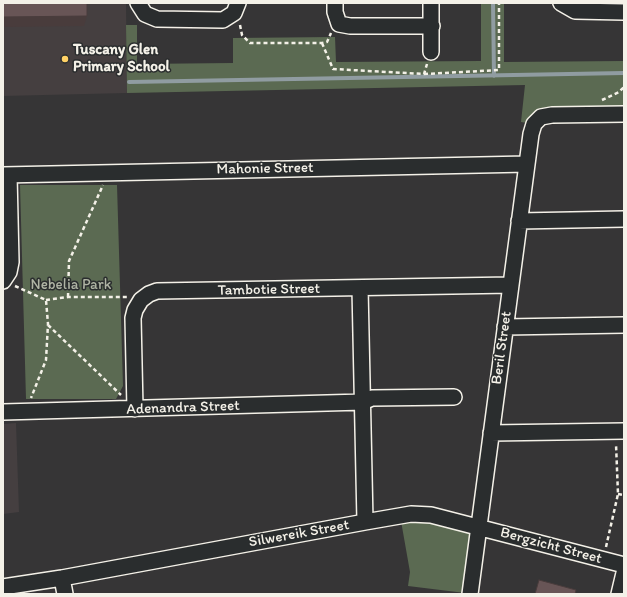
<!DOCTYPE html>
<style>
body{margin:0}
#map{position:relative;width:627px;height:597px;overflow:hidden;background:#363536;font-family:Itim,sans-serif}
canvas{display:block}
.frame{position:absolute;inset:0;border:4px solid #f4f1e8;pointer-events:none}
</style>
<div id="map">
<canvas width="627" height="597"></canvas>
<div class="frame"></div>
</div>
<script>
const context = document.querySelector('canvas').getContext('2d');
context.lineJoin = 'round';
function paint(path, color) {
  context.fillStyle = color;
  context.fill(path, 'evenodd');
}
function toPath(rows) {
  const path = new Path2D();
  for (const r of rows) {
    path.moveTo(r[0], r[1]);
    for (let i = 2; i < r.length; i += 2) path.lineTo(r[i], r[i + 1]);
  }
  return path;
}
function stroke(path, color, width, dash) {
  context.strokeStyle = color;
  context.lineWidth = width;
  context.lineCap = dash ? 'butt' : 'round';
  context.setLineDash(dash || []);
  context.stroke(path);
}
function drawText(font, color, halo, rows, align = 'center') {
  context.font = font + ' Itim,sans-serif';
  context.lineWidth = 3;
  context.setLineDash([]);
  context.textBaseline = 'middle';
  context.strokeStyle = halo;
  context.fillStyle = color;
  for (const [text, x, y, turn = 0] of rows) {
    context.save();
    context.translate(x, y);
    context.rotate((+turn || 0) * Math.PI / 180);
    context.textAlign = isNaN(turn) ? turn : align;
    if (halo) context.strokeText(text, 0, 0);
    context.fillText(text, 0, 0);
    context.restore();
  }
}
const built = toPath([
 [3,3,126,3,127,93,3,96],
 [16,423,19,512,3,514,3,424]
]);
const green = toPath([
 [481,3,504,3,504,62,624,61,624,108,534,114,527,123,521,122,525,85,127,93,126,25,137,25,137,64,233,63,233,38,335,37,336,62,481,61],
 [20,185,117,185,123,386,116,399,26,399],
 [422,518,467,531,472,538,465,593,408,586,410,572,401,521]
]);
const stream = toPath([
 [493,3,494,76],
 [129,82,624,73]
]);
const path = toPath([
 [240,25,242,35,250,43,322,43,327,42,331,33],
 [322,43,333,69,424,74,427,64],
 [424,74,499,70,499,3],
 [602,100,619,92,624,87],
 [15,286,46,300,48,324,46,360,31,398],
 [68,297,69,261,103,185],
 [46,300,68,297,127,297],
 [48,325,121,395],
 [618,494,624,495],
 [606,547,618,494,616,444]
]);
const street = toPath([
 [138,3,145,14,157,19,223,20,234,13,238,3],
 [335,3,335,12,339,24,350,26,432,26],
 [561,3,575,11,624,12],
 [431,52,431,3],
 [3,175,527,164],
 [519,221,624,219],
 [3,281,9,272,11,262,9,175],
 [505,327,624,325],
 [135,409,133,318,135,310,141,300,149,294,157,291,511,285],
 [3,412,363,402,372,398,454,397],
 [491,433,624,431],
 [365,522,411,514,431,515,624,565],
 [62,578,65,594],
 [3,587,62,578,365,522,360,288],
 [470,594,531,134,534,124,541,117,552,115,624,114],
 [619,594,624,573]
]);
const shadedWall = toPath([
 [87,16,84,26,3,27,3,17]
]);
const building = toPath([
 [3,3,87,3,87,16,3,17,3,3],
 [539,580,576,590,575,594,535,594,539,580]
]);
const markers = [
 [65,59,4,"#ffd166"]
];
const poiNames = [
 ["Tuscany Glen",73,50],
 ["Primary School",73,67]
];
const streetNames = [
 ["Mahonie Street",265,169,-1],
 ["Tambotie Street",269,290,-1],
 ["Beril Street",502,348,-82],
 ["Adenandra Street",183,408,-2],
 ["Silwereik Street",299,534,-10],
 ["Bergzicht Street",551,546,15]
];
const parkNames = [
 ["Nebelia Park",71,285]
];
paint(built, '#453f40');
paint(green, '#5b6a52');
stroke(stream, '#909ca1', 4);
stroke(street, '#f4f1e8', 18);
stroke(path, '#f4f1e8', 2.5, [4, 3]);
stroke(street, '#2a2d2e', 15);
paint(shadedWall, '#493c3c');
paint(building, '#685556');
stroke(building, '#493c3c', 1);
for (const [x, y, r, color] of markers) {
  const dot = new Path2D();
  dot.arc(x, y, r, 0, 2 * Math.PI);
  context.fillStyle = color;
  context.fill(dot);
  stroke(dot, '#2a2d2e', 1.5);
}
drawText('bold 15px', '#f4f1e8', '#2a2d2e', poiNames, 'left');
drawText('15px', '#f4f1e8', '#2a2d2e', streetNames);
drawText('15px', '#afb4a4', '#2a2d2e', parkNames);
</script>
